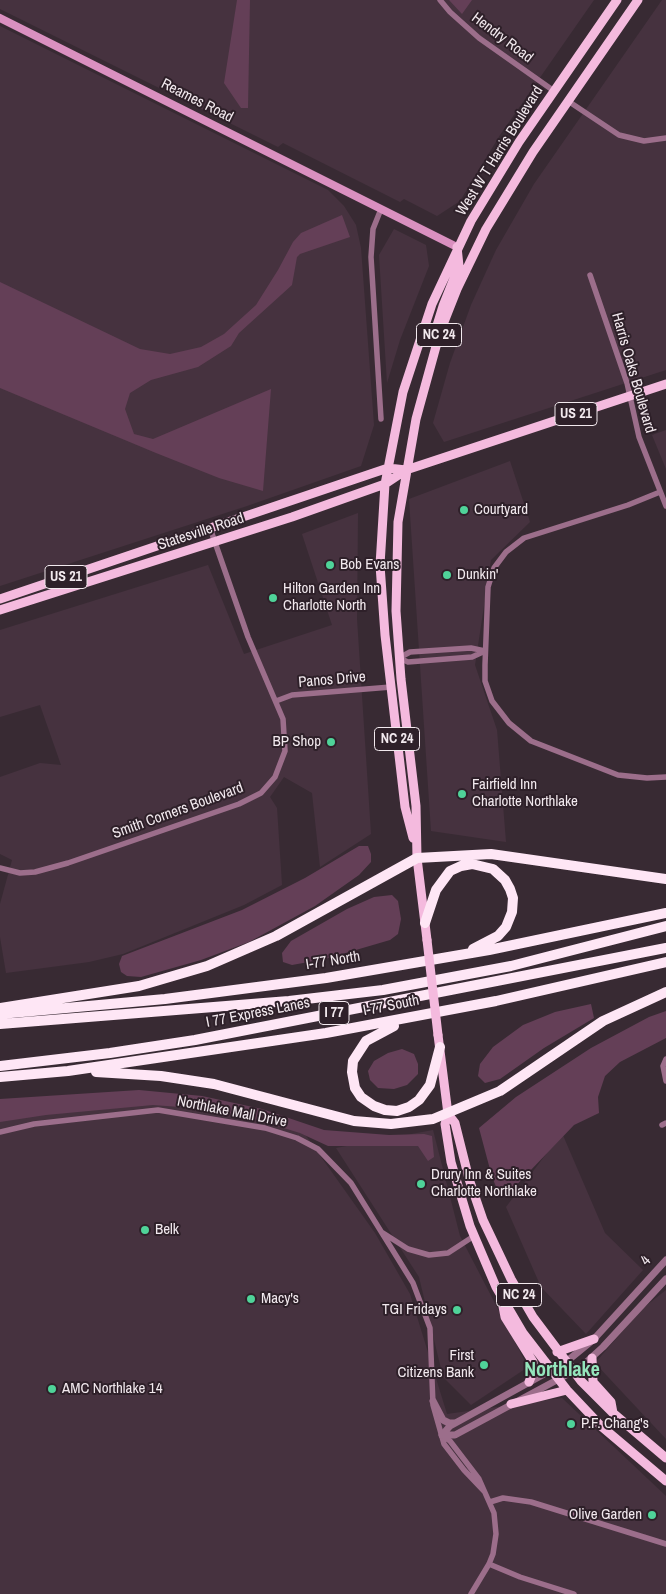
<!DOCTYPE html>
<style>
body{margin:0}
canvas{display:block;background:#382a33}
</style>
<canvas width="666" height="1594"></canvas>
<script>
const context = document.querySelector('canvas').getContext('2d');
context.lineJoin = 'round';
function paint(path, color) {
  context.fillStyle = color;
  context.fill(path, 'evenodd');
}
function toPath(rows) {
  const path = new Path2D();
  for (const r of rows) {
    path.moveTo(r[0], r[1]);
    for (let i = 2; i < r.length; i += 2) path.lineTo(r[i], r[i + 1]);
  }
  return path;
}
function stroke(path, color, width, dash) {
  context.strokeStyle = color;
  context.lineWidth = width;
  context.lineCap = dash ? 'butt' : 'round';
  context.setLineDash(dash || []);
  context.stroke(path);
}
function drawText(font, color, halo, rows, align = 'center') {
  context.font = font + ' "Archivo Narrow",sans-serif';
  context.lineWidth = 4;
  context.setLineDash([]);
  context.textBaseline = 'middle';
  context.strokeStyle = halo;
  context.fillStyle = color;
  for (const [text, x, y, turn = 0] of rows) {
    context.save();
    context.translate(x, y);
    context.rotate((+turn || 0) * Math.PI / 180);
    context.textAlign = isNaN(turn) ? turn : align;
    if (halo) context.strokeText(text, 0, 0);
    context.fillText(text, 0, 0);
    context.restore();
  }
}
const built = toPath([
 [0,0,594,0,500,135,460,201,437,216,404,199,400,202,283,143,278,147,0,9],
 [662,0,666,0,666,370,444,442,433,423,450,363,471,305,496,250,534,184],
 [0,26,328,190,344,206,356,225,361,248,374,425,361,466,247,506,0,586],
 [394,229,426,245,429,266,400,340,387,383,379,255],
 [666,430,666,469,652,435],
 [510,461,530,522,491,560,475,665,497,730,506,842,431,831,409,499],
 [358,513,357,619,371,834,320,867,312,793,284,777,270,797,277,808,282,885,244,905,123,954,89,962,6,973,0,937,0,904,12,860,0,854,0,777,40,763,61,765,40,705,0,717,0,630,208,565,244,654,332,625,302,534],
 [159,1100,297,1123,375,1233,410,1294,447,1414,562,1398,666,1496,666,1594,0,1594,0,1115],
 [433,1130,460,1236,528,1367,471,1405,443,1377,419,1277,336,1148],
 [562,1133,605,1233,643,1270,586,1334,541,1287,506,1207],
 [666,1290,666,1439,595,1363,642,1309]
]);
const green = toPath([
 [237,0,250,0,248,108,241,108,224,83],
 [449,0,472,0,462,14],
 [342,215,350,237,300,254,297,257,292,285,239,333,231,346,198,367,151,380,130,393,125,409,134,434,153,439,271,389,263,491,219,478,156,453,0,388,0,282,140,349,170,354,201,347,224,334,256,305,278,270,293,242,301,233],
 [359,846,368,846,371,854,371,862,359,875,315,906,249,942,201,960,141,977,127,976,121,972,119,964,122,956,242,910,305,878],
 [392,895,398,901,401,919,398,934,390,940,325,959,292,965,283,962,282,953,291,941,347,909,374,897],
 [591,1004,594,1018,544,1048,500,1079,485,1083,478,1076,480,1064,493,1047,523,1025,555,1012],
 [666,1011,666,1038,620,1062,605,1076,598,1097,599,1113,574,1125,506,1196,500,1196,492,1177,479,1128,516,1097,591,1048,649,1017],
 [402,1049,414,1054,418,1064,418,1074,407,1085,394,1089,378,1088,370,1080,368,1071,374,1061,388,1053],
 [139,1090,202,1096,262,1109,324,1130,389,1135,424,1134,432,1136,434,1157,428,1161,418,1146,328,1146,300,1133,241,1115,193,1108,153,1105,46,1115,0,1122,0,1099]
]);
const minor = toPath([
 [440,0,450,12,479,38,554,91],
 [568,101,619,135,644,141,666,138],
 [381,209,373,229,371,257,381,419],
 [590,275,627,383,639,437,666,506],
 [660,492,628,505,524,538,506,552,494,568,488,587,485,665,485,681,492,701,509,723,531,741,618,775,647,778,666,777],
 [399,658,408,662,472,657,485,651],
 [399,658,410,652,471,648,485,651],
 [276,701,292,695,391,687],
 [0,868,20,873,35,872,68,863,239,804,261,793,275,777,285,751,283,719,248,637,210,528],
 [666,1059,663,1066,666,1081],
 [662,1125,666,1123],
 [0,1132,34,1124,158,1110,265,1128,297,1138,318,1149,351,1183,413,1283,430,1328,433,1405,444,1444,464,1470,484,1491],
 [383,1233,408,1249,429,1255,448,1253,474,1236],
 [442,1435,450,1441,479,1479,494,1513,496,1534,493,1554,489,1564,471,1594],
 [490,1502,503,1498,531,1502,666,1544],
 [489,1564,520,1577,574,1594]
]);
const tertiary = toPath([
 [433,1401,443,1420,449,1423,454,1423],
 [442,1435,450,1426,566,1362,594,1339,666,1260],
 [442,1435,455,1435,581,1367,603,1347,666,1279]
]);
const secondary = toPath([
 [0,18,457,247]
]);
const primary = toPath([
 [434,335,443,306,459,266,457,247],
 [0,599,388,468,406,470],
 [0,610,292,517,385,484,406,470,666,384],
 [413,838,405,807,385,635,380,565,385,484,403,392,432,304,471,221,519,142,617,0],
 [427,940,417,858,416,806,401,679,396,611,398,522,416,419,440,332,457,289,486,229,533,152,638,0],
 [438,1035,448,1114,445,1124,451,1162,470,1226,496,1287,523,1333,567,1390,601,1426,666,1481],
 [448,1114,455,1123,469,1179,483,1220,511,1279,533,1317,581,1381,613,1413,666,1458],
 [502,1301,505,1317,533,1362,533,1372,529,1382],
 [557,1352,594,1339],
 [592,1358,593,1382,611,1402,613,1413],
 [511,1404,567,1390]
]);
const motorway = toPath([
 [425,923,436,890,450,871,461,866,472,864,493,869,505,880,510,889,513,898,512,912,506,927,498,936,473,949],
 [0,1008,139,986,207,966,276,936,417,858,491,854,666,879],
 [0,1014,165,999,326,978,489,950,666,913],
 [0,1024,289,1001,383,990,511,966,666,926],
 [394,1026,366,1041,353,1061,352,1072,355,1088,361,1097,374,1106,385,1110,397,1111,409,1107,419,1100,430,1085,440,1047],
 [0,1066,110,1053,195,1040,666,948],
 [96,1072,161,1076,214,1084,354,1121,391,1124,433,1119,500,1091,603,1021,666,992],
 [0,1077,68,1071,326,1033,496,1001,666,962]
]);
const primaryBridge = toPath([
 [427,940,438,1035]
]);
const markers = [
 [464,510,5,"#4fd399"],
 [330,565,5,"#4fd399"],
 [447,575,5,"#4fd399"],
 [273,598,5,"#4fd399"],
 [331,742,5,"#4fd399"],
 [462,794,5,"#4fd399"],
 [421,1184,5,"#4fd399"],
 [145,1230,5,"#4fd399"],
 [251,1299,5,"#4fd399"],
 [457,1310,5,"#4fd399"],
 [484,1365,5,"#4fd399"],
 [52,1389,5,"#4fd399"],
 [571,1424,5,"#4fd399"],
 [652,1515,5,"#4fd399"]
];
const shields = [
 [439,335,45],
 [576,414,42],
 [66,577,42],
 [397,739,45],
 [334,1013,30],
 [519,1295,45]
];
const shieldNames = [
 ["NC 24",439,335],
 ["US 21",576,414],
 ["US 21",66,577],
 ["NC 24",397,739],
 ["I 77",334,1013],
 ["NC 24",519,1295]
];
const streetNames = [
 ["Hendry Road",502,38,37],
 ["Reames Road",197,101,27],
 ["West W T Harris Boulevard",500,151,-58],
 ["Harris Oaks Boulevard",633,373,74],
 ["Statesville Road",201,532,-18],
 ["Panos Drive",332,680,-5],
 ["Smith Corners Boulevard",178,811,-20],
 ["I-77 North",333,961,-9],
 ["I-77 South",391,1006,-11],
 ["I 77 Express Lanes",258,1013,-11],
 ["Northlake Mall Drive",232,1112,11],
 ["4",646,1261,-46]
];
const poiNames = [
 ["Courtyard",474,510],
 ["Bob Evans",340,565],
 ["Dunkin'",457,575],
 ["Hilton Garden Inn",283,589],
 ["Charlotte North",283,606],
 ["BP Shop",321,742,"right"],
 ["Fairfield Inn",472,785],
 ["Charlotte Northlake",472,802],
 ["Drury Inn & Suites",431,1175],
 ["Charlotte Northlake",431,1192],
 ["Belk",155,1230],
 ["Macy's",261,1299],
 ["TGI Fridays",447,1310,"right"],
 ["First",474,1356,"right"],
 ["Citizens Bank",474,1373,"right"],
 ["AMC Northlake 14",62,1389],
 ["P.F. Chang's",581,1424],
 ["Olive Garden",642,1515,"right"]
];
const districtNames = [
 ["Northlake",562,1371]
];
paint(built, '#46323f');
paint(green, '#643f57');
stroke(minor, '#9c6e8b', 5.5);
stroke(tertiary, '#9c6e8b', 7);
stroke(secondary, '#da90c0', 8);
stroke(primary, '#f4bade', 9);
stroke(motorway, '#fee6f5', 10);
stroke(primaryBridge, '#f4bade', 9);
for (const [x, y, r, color] of markers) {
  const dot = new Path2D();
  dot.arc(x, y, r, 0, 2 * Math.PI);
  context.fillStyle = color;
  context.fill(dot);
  stroke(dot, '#2e2029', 2);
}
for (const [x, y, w] of shields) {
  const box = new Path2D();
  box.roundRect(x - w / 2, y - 11.5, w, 23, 4);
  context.fillStyle = '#2e2029';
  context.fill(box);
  stroke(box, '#f2e9ee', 1);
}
drawText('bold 14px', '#f2e9ee', null, shieldNames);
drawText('15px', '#f2e9ee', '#2e2029', streetNames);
drawText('15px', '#f2e9ee', '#2e2029', poiNames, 'left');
drawText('bold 20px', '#94e6bc', '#2e2029', districtNames);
</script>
